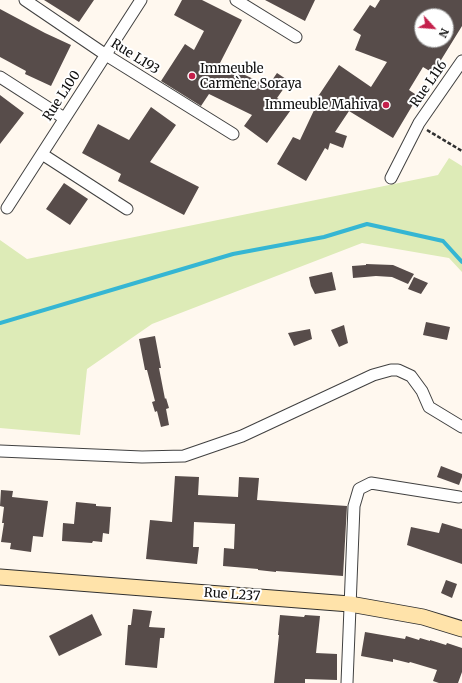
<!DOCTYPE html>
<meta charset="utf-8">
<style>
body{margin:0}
#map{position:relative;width:462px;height:683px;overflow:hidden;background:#fff8ef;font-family:Merriweather,serif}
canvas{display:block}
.north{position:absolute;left:414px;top:8px;width:40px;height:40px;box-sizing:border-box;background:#fff;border:1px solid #9f9f9f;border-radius:50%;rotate:116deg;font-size:11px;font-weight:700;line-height:16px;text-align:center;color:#0e0e0e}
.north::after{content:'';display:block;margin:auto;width:14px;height:18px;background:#c4204b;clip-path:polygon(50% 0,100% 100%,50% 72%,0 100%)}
</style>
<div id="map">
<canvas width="462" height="683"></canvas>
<div class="north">N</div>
</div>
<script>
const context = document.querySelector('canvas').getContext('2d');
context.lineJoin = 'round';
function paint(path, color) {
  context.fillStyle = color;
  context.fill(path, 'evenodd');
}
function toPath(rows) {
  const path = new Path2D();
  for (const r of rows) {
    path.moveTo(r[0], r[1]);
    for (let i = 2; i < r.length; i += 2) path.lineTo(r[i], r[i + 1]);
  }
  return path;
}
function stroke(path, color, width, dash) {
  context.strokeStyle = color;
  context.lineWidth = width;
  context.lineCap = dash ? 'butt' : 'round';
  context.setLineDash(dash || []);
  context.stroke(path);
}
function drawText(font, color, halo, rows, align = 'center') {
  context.font = font + ' Merriweather,serif';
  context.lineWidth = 4;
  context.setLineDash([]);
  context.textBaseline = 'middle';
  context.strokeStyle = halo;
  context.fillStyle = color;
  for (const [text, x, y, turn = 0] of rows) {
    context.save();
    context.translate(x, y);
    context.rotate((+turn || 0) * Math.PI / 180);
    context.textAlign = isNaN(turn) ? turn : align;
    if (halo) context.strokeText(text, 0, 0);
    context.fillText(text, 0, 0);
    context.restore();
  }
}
const green = toPath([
 [449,158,462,166,462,272,449,258,362,243,152,324,87,369,80,435,0,428,0,240,27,259,438,175]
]);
const stream = toPath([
 [0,323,233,254,324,237,367,224,443,241,462,262]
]);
const building = toPath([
 [44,0,94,0,79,22],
 [182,0,202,0,242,20,220,63,268,86,277,73,289,81,277,98,293,107,267,143,244,126,252,115,209,94,201,106,161,81,185,44,194,50,204,31,174,15],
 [265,0,315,0,305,21],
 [380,0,462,0,462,26,433,73,423,67,409,90,418,96,393,138,349,111,335,132,347,136,343,148,330,143,328,150,325,148,306,181,277,164,293,137,300,140,316,106,313,104,339,65,371,87,387,62,355,50,361,35,353,30,370,5,375,8],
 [422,16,446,16,446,40,422,40],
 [0,9,45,33,71,45,51,86,25,74,26,71,0,57],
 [0,95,24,113,0,144],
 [151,107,176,125,150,162,199,187,184,215,118,181,121,174,82,153,98,124,129,140],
 [64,183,88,199,70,225,46,209],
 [366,264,393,265,414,274,408,284,392,277,376,276,353,278,352,266,366,265],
 [332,272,336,290,315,294,311,286,309,277],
 [414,277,428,283,421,294,408,289],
 [426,322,450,327,447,340,423,335],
 [344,325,348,343,339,347,331,330],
 [310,329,312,339,294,346,288,333],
 [155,336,161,368,159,368,165,399,166,398,169,408,166,409,169,425,161,427,157,411,155,412,152,402,155,401,147,370,145,370,139,339],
 [441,466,462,474,462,477,459,485,437,477],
 [175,476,199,477,198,495,238,497,239,477,259,478,257,500,347,506,343,576,276,571,276,572,258,570,258,569,223,566,224,548,234,549,235,524,194,522,193,547,199,547,197,564,146,559,150,520,172,522],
 [1,490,13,491,12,497,48,501,43,537,33,536,31,552,10,549,11,543,1,542,4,523,2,523,4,507,0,506],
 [76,502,96,504,96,506,111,507,109,534,103,533,102,542,93,541,92,543,62,541,63,523,74,524],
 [442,523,462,529,462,564,407,545,411,527,439,533],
 [446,580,457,584,452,598,441,593],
 [133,609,152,611,149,627,165,628,164,638,160,638,157,668,125,665,128,625,131,625],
 [92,614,102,635,59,656,49,636],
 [280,615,304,617,305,615,320,616,316,653,337,654,337,680,305,679,305,683,274,683,279,635,278,635],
 [365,632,405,639,406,636,419,640,420,638,430,641,430,640,446,645,447,643,462,648,462,672,458,683,439,683,433,681,437,670,410,662,409,663,393,659,393,662,361,656]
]);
const path = toPath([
 [427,130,462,151]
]);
const street = toPath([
 [25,0,106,55,233,134],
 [236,0,296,37],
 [0,77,64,118],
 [42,154,127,209],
 [391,178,419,123,462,61],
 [7,208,141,0],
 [0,451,142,457,184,456,242,436,373,375,391,370,398,370,411,376,422,391,429,407,462,427],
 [347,683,354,506,359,489,371,483,459,497]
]);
const secondary = toPath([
 [0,577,350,604,423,617,462,629]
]);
const markers = [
 [192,76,4,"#c4204b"],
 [386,105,4,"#c4204b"]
];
const streetNames = [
 ["Rue L193",135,57,32],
 ["Rue L116",429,84,-55],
 ["Rue L100",62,96,-57],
 ["Rue L237",232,595,4]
];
const poiNames = [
 ["Immeuble",200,69],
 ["Carmène Soraya",200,84],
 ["Immeuble Mahiva",378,105,"right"]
];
paint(green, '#ddebb7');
stroke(stream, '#35b6d3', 4);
paint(building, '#574c4a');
stroke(street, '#414141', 13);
stroke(secondary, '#303030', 17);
stroke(path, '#303030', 2.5, [4, 2]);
stroke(street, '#fff', 11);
stroke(secondary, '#ffe3aa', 15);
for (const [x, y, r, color] of markers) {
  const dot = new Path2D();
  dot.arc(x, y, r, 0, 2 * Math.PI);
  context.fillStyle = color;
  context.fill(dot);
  stroke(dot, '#fff', 1.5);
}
drawText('13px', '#0e0e0e', '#fff', streetNames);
drawText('13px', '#0e0e0e', '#fff', poiNames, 'left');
</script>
